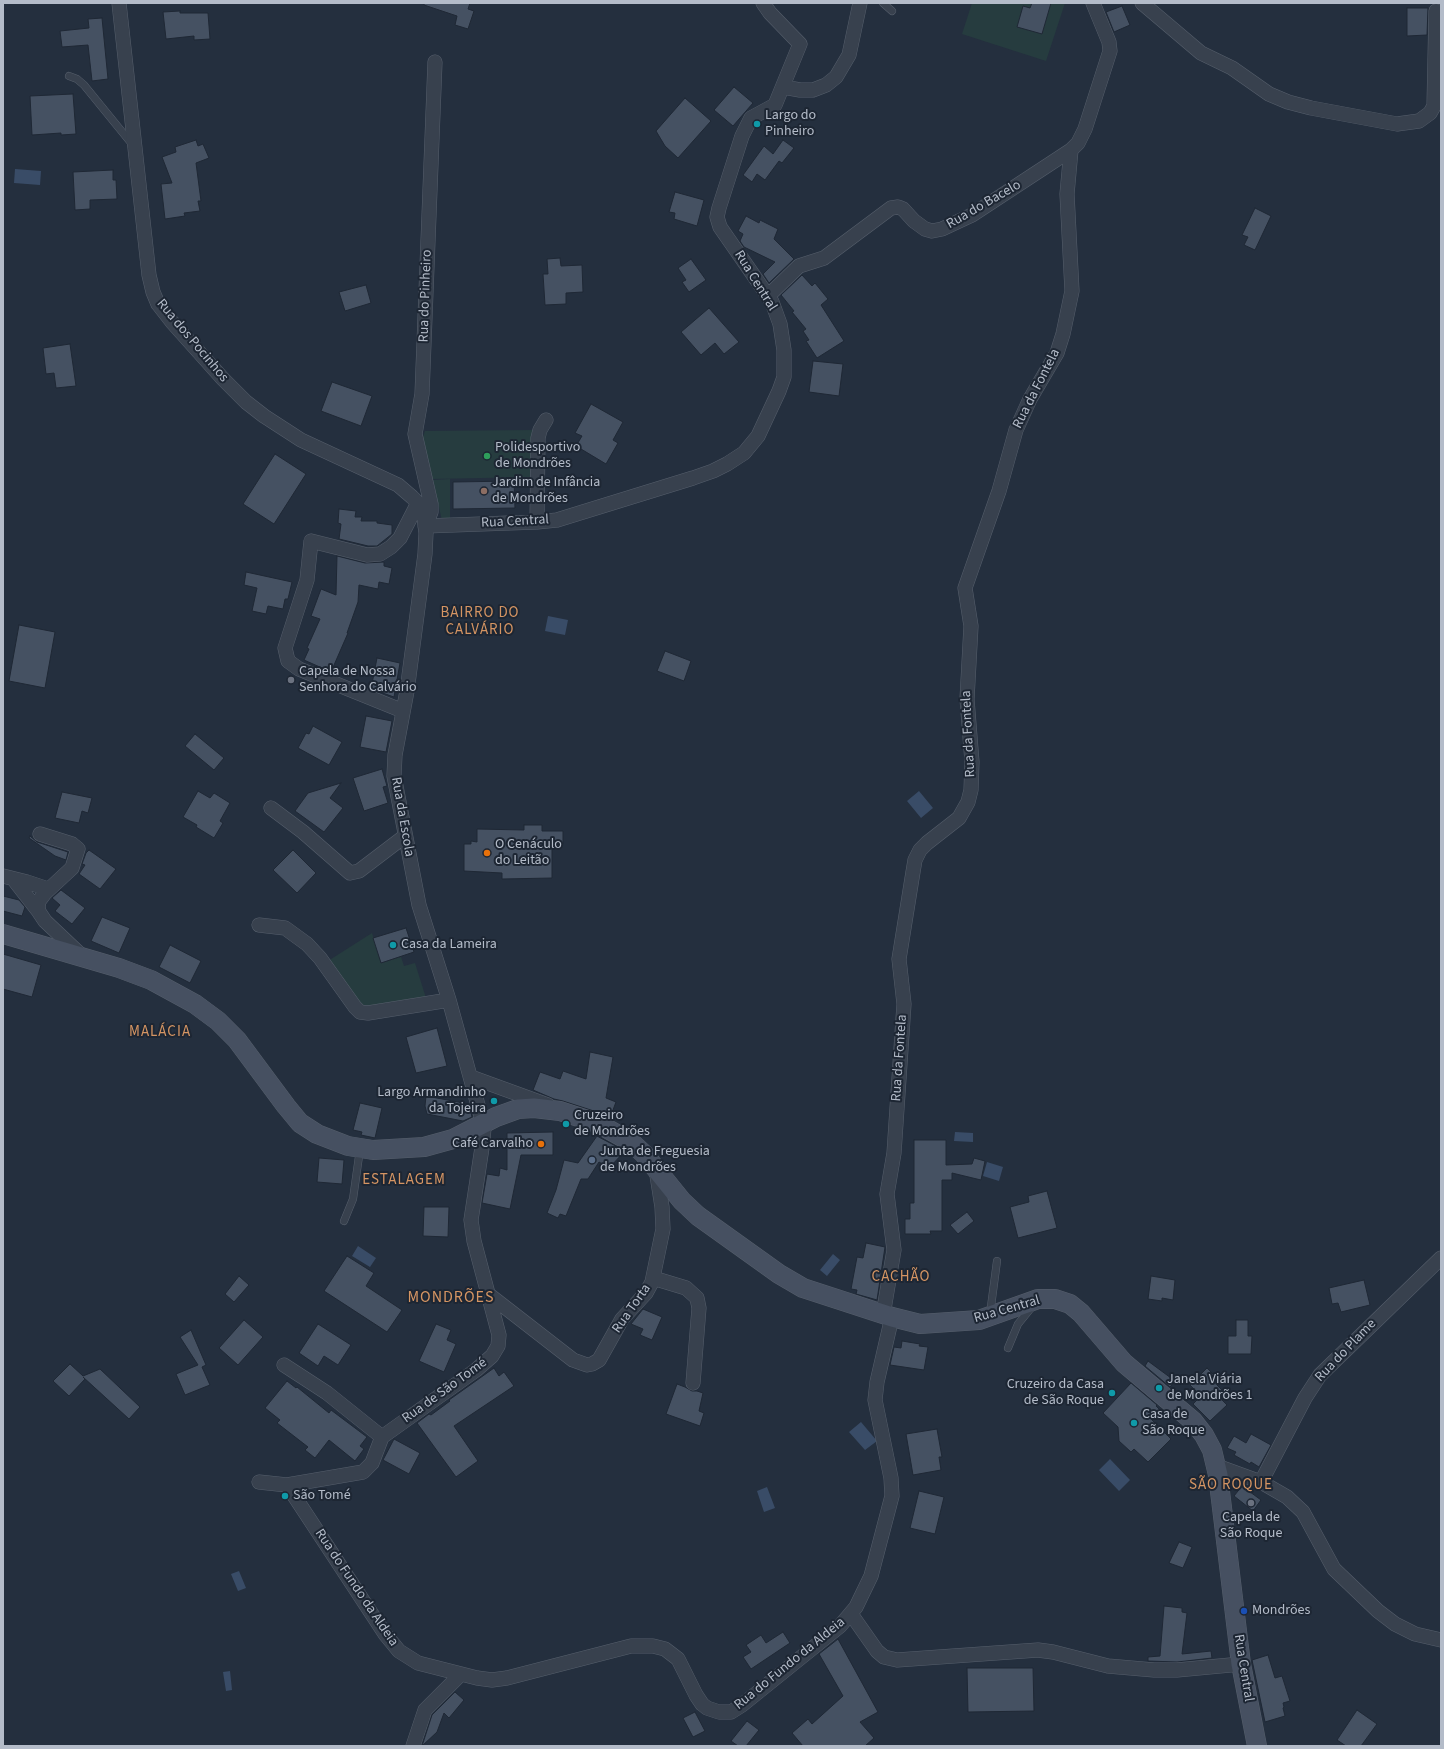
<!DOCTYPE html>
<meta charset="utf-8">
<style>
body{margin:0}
#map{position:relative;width:1444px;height:1749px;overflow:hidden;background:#242f3e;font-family:"Source Sans 3",sans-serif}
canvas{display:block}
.frame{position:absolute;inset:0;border:4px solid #b4bcc9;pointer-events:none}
</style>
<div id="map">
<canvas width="1444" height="1749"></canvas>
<div class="frame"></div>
</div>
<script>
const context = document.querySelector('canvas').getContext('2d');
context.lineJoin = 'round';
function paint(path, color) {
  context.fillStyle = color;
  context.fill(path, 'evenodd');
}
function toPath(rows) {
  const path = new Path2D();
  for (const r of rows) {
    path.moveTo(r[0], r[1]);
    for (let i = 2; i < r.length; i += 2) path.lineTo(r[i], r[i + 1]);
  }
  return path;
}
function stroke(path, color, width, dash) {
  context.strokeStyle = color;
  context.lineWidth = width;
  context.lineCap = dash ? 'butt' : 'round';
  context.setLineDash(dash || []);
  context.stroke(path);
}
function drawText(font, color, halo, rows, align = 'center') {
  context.font = font + ' "Source Sans 3",sans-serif';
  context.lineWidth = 4;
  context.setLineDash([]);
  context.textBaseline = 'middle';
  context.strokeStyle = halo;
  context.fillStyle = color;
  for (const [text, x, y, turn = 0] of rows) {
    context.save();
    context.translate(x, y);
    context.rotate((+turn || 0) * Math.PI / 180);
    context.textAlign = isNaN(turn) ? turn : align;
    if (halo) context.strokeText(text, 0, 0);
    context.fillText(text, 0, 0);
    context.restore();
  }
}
const green = toPath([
 [972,3,1065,3,1046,61,962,34],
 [534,430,533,477,431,479,422,440,425,431],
 [450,479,450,520,442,521,433,480],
 [372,933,381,963,401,957,404,966,415,963,426,998,364,1009,328,961]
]);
const water = toPath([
 [15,169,41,171,40,185,14,183],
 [548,616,568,620,565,635,545,631],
 [919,791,933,808,921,818,907,801],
 [955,1132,973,1133,973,1142,954,1141],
 [987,1162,1003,1167,999,1181,983,1176],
 [358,1246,376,1258,370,1267,352,1256],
 [833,1254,840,1260,827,1276,820,1270],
 [861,1422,877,1441,865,1450,849,1432],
 [1110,1459,1130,1480,1119,1491,1099,1470],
 [767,1487,775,1508,764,1512,757,1491],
 [239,1571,246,1588,238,1591,231,1574],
 [230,1671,232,1690,226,1691,223,1672]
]);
const building = toPath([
 [424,3,470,3,468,9,474,11,468,29,455,25,457,16,424,5,424,3],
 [1032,3,1051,3,1042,34,1017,27,1023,6,1030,8,1032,3],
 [1122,6,1130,25,1114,32,1106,12,1122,6],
 [1407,8,1428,8,1427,35,1407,36,1407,8],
 [180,11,180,13,208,13,210,39,194,40,194,36,166,39,163,12,180,11],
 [102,18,108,79,92,81,88,45,62,47,60,31,89,28,88,19,102,18],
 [734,87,753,103,733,126,714,110,734,87],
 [73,94,76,134,61,135,61,133,32,135,30,96,73,94],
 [685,98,711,121,678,158,665,146,656,131,685,98],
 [196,140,198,146,203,144,209,158,196,163,201,201,198,201,200,211,184,213,185,216,165,219,161,184,172,183,162,157,176,152,175,147,196,140],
 [783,140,794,148,782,163,779,161,765,180,757,174,752,182,743,175,764,146,773,154,783,140],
 [113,170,113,180,116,180,117,199,90,200,90,209,75,210,73,172,113,170],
 [675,192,704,200,697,226,674,219,675,213,669,212,675,192],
 [1255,208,1271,216,1255,250,1244,245,1248,237,1242,235,1255,208],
 [746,216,759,223,760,220,778,229,774,239,794,259,769,283,763,274,775,262,744,247,740,241,743,234,738,231,746,216],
 [560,258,561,266,582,265,583,292,566,293,566,304,545,305,543,274,548,274,547,259,560,258],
 [691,259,706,280,689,292,682,282,686,280,678,268,691,259],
 [802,275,812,286,815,283,828,299,821,305,844,341,817,358,806,341,809,340,803,331,806,329,792,312,794,311,781,295,802,275],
 [366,285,371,303,345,311,339,292,366,285],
 [709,308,739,342,724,354,715,343,701,355,681,332,709,308],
 [70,344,76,386,56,388,54,373,46,374,43,348,70,344],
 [813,361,843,364,839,396,809,392,813,361],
 [332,382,372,396,361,426,321,411,332,382],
 [591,404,623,422,613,440,618,443,606,464,576,446,582,436,575,433,591,404],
 [275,454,306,474,274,524,243,504,275,454],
 [514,481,515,508,453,509,453,482,514,481],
 [339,509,356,511,355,517,362,517,361,521,377,521,377,523,392,525,392,534,377,546,368,546,339,539,341,524,338,523,339,509],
 [337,556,365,563,384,562,384,566,392,568,389,584,379,582,378,589,359,585,358,602,347,633,348,633,331,672,304,660,309,649,307,648,320,619,311,616,321,589,336,595,337,556],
 [246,572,292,582,288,599,285,599,283,609,268,606,266,614,252,611,257,588,244,585,246,572],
 [19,625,55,632,45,688,9,681,19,625],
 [665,651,691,661,684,681,657,671,665,651],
 [377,658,400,663,394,697,371,689,377,658],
 [366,716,392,721,386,752,360,747,366,716],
 [313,726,342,742,329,765,298,748,306,733,309,734,313,726],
 [195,734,224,758,214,770,185,746,195,734],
 [382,769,387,786,383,787,388,803,364,811,353,778,382,769],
 [341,783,330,798,343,808,324,832,295,811,308,793,341,783],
 [198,791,210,798,214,793,230,803,220,821,223,823,214,838,196,827,197,825,183,817,198,791],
 [62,792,92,798,88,813,82,811,79,823,55,818,62,792],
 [524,825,542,825,542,831,563,831,563,844,552,844,552,878,502,879,502,873,464,871,464,844,471,844,471,841,477,842,477,829,524,830,524,825],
 [30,836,37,842,68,852,66,860,55,856,29,838,30,836],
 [89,850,116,869,100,889,79,874,85,865,82,864,86,853,89,850],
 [293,850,316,873,297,893,273,870,293,850],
 [61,890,85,908,72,924,55,911,60,905,52,898,61,890],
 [3,896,19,900,25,907,22,916,3,911,3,896],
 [102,917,130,928,119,953,91,941,102,917],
 [406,928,414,952,381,963,373,938,406,928],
 [170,945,201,961,190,983,159,967,170,945],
 [3,954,41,965,32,997,3,989,3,954],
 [437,1028,447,1066,416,1073,406,1037,437,1028],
 [590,1052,613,1057,606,1098,616,1102,610,1118,600,1113,563,1101,554,1099,533,1090,540,1072,560,1079,563,1071,586,1079,590,1052],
 [426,1096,469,1104,472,1117,463,1121,427,1114,425,1106,426,1096],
 [360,1103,382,1108,375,1138,361,1135,362,1132,353,1130,360,1103],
 [553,1132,553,1155,521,1155,510,1209,482,1203,487,1174,499,1176,500,1168,507,1170,507,1133,553,1132],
 [597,1136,625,1151,609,1168,599,1162,588,1179,581,1179,566,1216,560,1214,558,1218,547,1213,556,1190,564,1160,578,1163,597,1136],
 [914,1140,946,1140,946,1165,972,1164,974,1158,985,1161,981,1180,952,1173,952,1180,942,1180,942,1231,930,1231,931,1234,905,1234,905,1219,910,1219,910,1203,914,1203,914,1140],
 [319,1158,344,1160,342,1184,317,1182,319,1158],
 [1047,1191,1057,1228,1018,1238,1010,1207,1029,1202,1028,1196,1047,1191],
 [424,1207,449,1207,448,1237,423,1236,424,1207],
 [967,1212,974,1221,958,1234,950,1225,967,1212],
 [866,1243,885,1247,877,1300,856,1294,857,1290,851,1289,857,1257,863,1258,866,1243],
 [347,1256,374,1273,366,1286,402,1310,387,1332,324,1291,347,1256],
 [239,1276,249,1285,234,1302,225,1294,239,1276],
 [1151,1276,1175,1280,1173,1300,1162,1298,1162,1301,1148,1299,1151,1276],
 [1364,1280,1370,1305,1341,1312,1338,1303,1332,1304,1329,1288,1364,1280],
 [643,1309,662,1317,652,1340,640,1335,643,1329,631,1324,643,1309],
 [244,1320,263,1337,238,1365,219,1348,244,1320],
 [1236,1320,1248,1320,1248,1336,1252,1336,1251,1354,1228,1354,1228,1336,1236,1336,1236,1320],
 [318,1324,351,1345,338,1365,324,1356,318,1366,299,1353,318,1324],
 [436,1324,451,1330,447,1340,456,1344,444,1372,419,1361,436,1324],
 [191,1330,206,1365,202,1367,210,1385,185,1395,176,1374,198,1365,180,1337,191,1330],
 [902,1341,920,1344,919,1346,928,1347,924,1370,890,1365,894,1347,901,1348,902,1341],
 [1148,1361,1175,1381,1170,1387,1145,1366,1148,1361],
 [70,1364,83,1376,100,1369,140,1407,129,1419,83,1377,85,1379,69,1396,53,1381,70,1364],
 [494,1368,499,1376,504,1372,514,1386,454,1426,478,1461,456,1477,417,1423,429,1414,431,1415,450,1401,449,1400,494,1368],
 [1207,1368,1220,1381,1217,1385,1227,1395,1222,1400,1227,1405,1210,1421,1193,1404,1201,1396,1190,1385,1207,1368],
 [287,1381,296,1388,297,1387,329,1413,331,1410,367,1437,360,1446,364,1449,355,1461,329,1440,315,1458,305,1450,308,1447,277,1423,280,1420,265,1408,287,1381],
 [1131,1383,1157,1405,1156,1406,1160,1410,1151,1419,1171,1439,1148,1462,1134,1449,1131,1452,1119,1441,1118,1427,1103,1413,1131,1383],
 [677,1384,685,1387,692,1391,697,1391,703,1393,699,1411,704,1413,700,1426,666,1414,677,1384],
 [937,1429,942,1457,939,1457,941,1470,913,1475,906,1434,937,1429],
 [1251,1434,1271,1445,1259,1467,1251,1462,1250,1464,1234,1455,1236,1452,1227,1448,1234,1436,1246,1443,1251,1434],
 [394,1439,420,1453,409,1474,383,1460,394,1439],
 [1242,1486,1261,1500,1253,1511,1234,1496,1242,1486],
 [919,1491,944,1497,935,1534,910,1528,919,1491],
 [1179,1542,1192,1547,1183,1568,1169,1563,1179,1542],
 [1164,1606,1182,1608,1182,1612,1187,1613,1182,1654,1211,1651,1212,1658,1177,1662,1148,1661,1148,1657,1160,1656,1164,1606],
 [783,1632,790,1643,751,1669,743,1657,751,1652,746,1645,761,1635,766,1643,783,1632],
 [838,1639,878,1712,860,1722,874,1738,865,1746,803,1746,792,1733,808,1719,812,1724,843,1696,819,1654,838,1639],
 [1268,1655,1275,1678,1282,1676,1290,1701,1283,1703,1284,1707,1283,1708,1285,1716,1265,1722,1252,1660,1268,1655],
 [967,1668,1033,1668,1034,1711,968,1712,967,1668],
 [455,1692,464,1700,449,1718,444,1713,437,1732,422,1746,432,1715,455,1692],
 [1357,1710,1377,1724,1361,1746,1346,1746,1337,1740,1357,1710],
 [695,1712,705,1731,693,1737,683,1718,695,1712],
 [747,1721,759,1730,746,1746,738,1746,731,1741,747,1721]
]);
const lane = toPath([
 [883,3,892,11],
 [69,76,77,79,84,85,132,144],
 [344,1221,353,1199,360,1149],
 [990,1314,997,1261],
 [1008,1348,1018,1324,1031,1308]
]);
const street = toPath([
 [119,3,149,275,153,292,158,304,172,322,223,379,246,402,264,416,301,440,398,485,412,497,418,503,424,517,426,533,425,554,407,691,395,755,394,776,419,905,449,1000,484,1127,483,1141,471,1220,474,1241,499,1335,498,1346,492,1356,476,1370,382,1437,372,1463,363,1472,287,1485,259,1482],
 [1142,3,1201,53,1232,68,1269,94,1288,102,1311,108,1397,124,1419,121,1430,113,1434,106,1436,11],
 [783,87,800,90,813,90,826,85,836,77,849,55,860,3],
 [768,296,799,266,824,258,891,208,898,207,903,209,914,221,925,229,932,231,942,229,972,215,1071,150,1078,143,1085,129,1110,51,1109,42,1093,3],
 [537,522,538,438,540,430,546,420],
 [425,526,537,522,557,520,693,478,713,471,727,464,744,453,758,436,779,391,784,377,784,350,780,324,772,302,720,227,717,217,719,208,742,136,751,118,775,105,800,44,770,13,763,3],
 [425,526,431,512,431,504,415,434,422,394,435,62],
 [403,711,299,669,288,661,285,648,307,580,311,541,367,555,380,554,391,547,400,538,418,503],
 [271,808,303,832,350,873,359,871,405,836],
 [40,834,72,844,78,849,72,868,45,893,39,901,38,907,39,912,45,921,82,956],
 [3,876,27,882,48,889],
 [14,880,39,912],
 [259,925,285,928,307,944,320,958,355,1007,360,1012,368,1013,449,1000],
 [471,1077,548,1105],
 [653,1278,686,1288,697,1298,699,1308,693,1383],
 [488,1294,573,1360,587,1365,592,1364,599,1360,622,1319,646,1293,652,1282,663,1229,662,1207,656,1169],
 [883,1315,894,1250,887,1194,894,1153,904,1004,899,959,913,872,915,860,920,850,927,843,959,818,968,802,971,790,972,762,967,699,971,626,965,588,999,491,1016,430,1030,399,1057,353,1063,334,1072,291,1067,194,1071,150],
 [284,1365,327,1393,382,1437],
 [1217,1466,1261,1482,1287,1497,1303,1512,1334,1569,1378,1611,1395,1624,1415,1634,1441,1640],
 [1261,1482,1305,1398,1320,1375,1441,1258],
 [287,1485,385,1634,399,1651,418,1663,477,1678,492,1680,507,1678,631,1646,653,1646,665,1649,678,1659,696,1695,702,1704,707,1708,719,1712,731,1712,742,1705,840,1626,856,1607,871,1576,892,1496,891,1478,875,1400,877,1382,892,1317],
 [851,1614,877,1651,884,1657,897,1660,1038,1650,1053,1652,1108,1666,1154,1670,1177,1670,1241,1664],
 [413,1746,425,1710,461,1674]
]);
const secondary = toPath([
 [3,934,119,968,151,980,195,1004,218,1021,237,1040,286,1106,300,1123,317,1134,348,1146,373,1150,424,1147,453,1139,496,1117,518,1109,534,1108,560,1111,597,1123,631,1142,644,1154,682,1201,698,1216,779,1274,803,1288,892,1317,920,1324,979,1320,1038,1299,1055,1299,1070,1304,1081,1313,1124,1363,1193,1421,1204,1435,1212,1450,1218,1475,1241,1664,1257,1746]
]);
const markers = [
 [757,124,4,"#0f9aa8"],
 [487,456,4,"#2e9e5b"],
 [484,491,4,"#8d6e63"],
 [291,680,4,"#6b7280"],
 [487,853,4,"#e8710a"],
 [393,945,4,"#0f9aa8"],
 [494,1101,4,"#0f9aa8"],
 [566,1124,4,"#0f9aa8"],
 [541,1144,4,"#e8710a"],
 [592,1160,4,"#5c6f8a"],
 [1159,1388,4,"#0f9aa8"],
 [1112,1393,4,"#0f9aa8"],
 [1134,1423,4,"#0f9aa8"],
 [285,1496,4,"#0f9aa8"],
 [1251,1503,4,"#6b7280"],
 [1244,1611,4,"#1a4fb4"]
];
const poiNames = [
 ["Largo do",765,116],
 ["Pinheiro",765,132],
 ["Polidesportivo",495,448],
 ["de Mondrões",495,464],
 ["Jardim de Infância",492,483],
 ["de Mondrões",492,499],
 ["Capela de Nossa",299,672],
 ["Senhora do Calvário",299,688],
 ["O Cenáculo",495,845],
 ["do Leitão",495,861],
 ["Casa da Lameira",401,945],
 ["Largo Armandinho",486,1093,"right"],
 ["da Tojeira",486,1109,"right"],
 ["Cruzeiro",574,1116],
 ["de Mondrões",574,1132],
 ["Café Carvalho",533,1144,"right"],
 ["Junta de Freguesia",600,1152],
 ["de Mondrões",600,1168],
 ["Janela Viária",1167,1380],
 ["de Mondrões 1",1167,1396],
 ["Cruzeiro da Casa",1104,1385,"right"],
 ["de São Roque",1104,1401,"right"],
 ["Casa de",1142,1415],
 ["São Roque",1142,1431],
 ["São Tomé",293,1496],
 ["Capela de",1251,1518,"center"],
 ["São Roque",1251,1534,"center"],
 ["Mondrões",1252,1611]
];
const streetNames = [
 ["Rua do Bacelo",984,205,-30],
 ["Rua Central",755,281,58],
 ["Rua do Pinheiro",426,296,-88],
 ["Rua dos Pocinhos",192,341,50],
 ["Rua da Fontela",1037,389,-63],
 ["Rua Central",515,522,-3],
 ["Rua da Fontela",969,734,-93],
 ["Rua da Escola",402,817,80],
 ["Rua da Fontela",900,1058,-86],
 ["Rua Torta",632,1309,-55],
 ["Rua Central",1007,1310,-16],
 ["Rua do Plame",1346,1351,-46],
 ["Rua de São Tomé",445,1391,-36],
 ["Rua do Fundo da Aldeia",356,1588,56],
 ["Rua do Fundo da Aldeia",790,1664,-39],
 ["Rua Central",1243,1668,81]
];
const neighbourhoodNames = [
 ["BAIRRO DO",480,614],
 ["CALVÁRIO",480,631],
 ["MALÁCIA",160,1033],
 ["ESTALAGEM",404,1181],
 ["CACHÃO",901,1278],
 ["SÃO ROQUE",1231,1486]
];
const quarterNames = [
 ["MONDRÕES",451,1298]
];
paint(green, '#263c3f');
paint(water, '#394c67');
paint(building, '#455162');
stroke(building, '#1f2835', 1);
stroke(lane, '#565f6c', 8);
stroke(street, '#565f6c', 15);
stroke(secondary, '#565f6c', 20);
stroke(lane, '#38414e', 7);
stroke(street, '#38414e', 14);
stroke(secondary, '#465061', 19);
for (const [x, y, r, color] of markers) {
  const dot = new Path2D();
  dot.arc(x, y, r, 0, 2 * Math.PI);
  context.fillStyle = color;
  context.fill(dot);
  stroke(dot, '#1d2633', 1.5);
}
drawText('14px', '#b4bcc9', '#1d2633', poiNames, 'left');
drawText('14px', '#b4bcc9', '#1d2633', streetNames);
context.letterSpacing = '1px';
drawText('15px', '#d59563', '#1d2633', neighbourhoodNames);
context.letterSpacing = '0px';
context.letterSpacing = '1px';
drawText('16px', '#d59563', '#1d2633', quarterNames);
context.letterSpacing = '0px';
</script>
